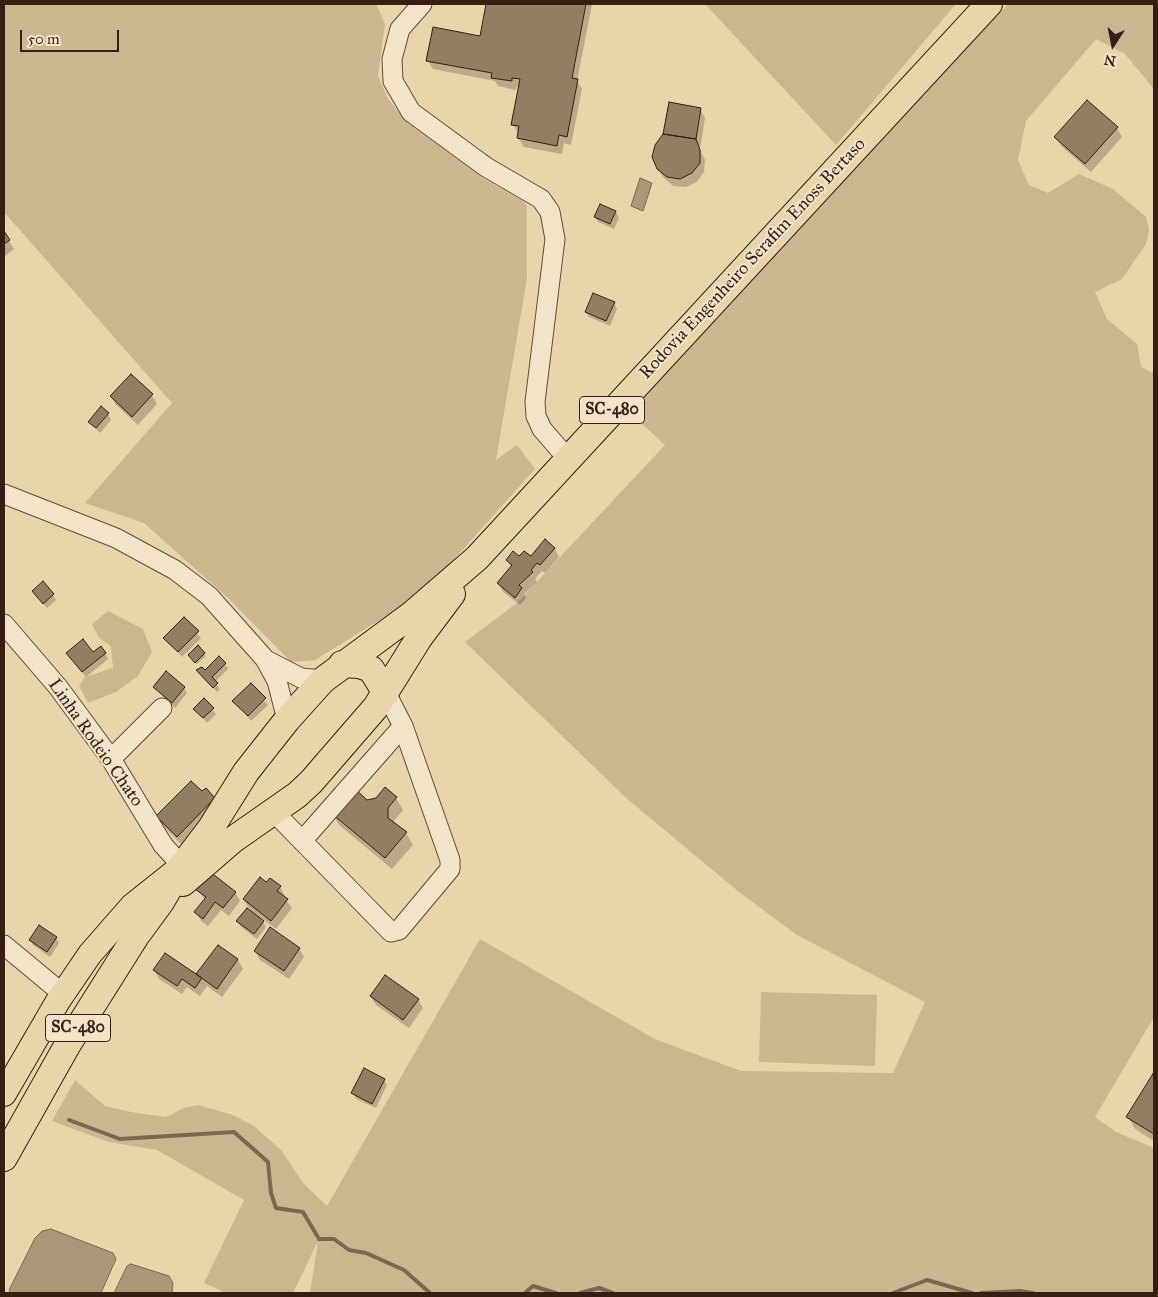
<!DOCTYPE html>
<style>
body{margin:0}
#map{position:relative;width:1158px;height:1297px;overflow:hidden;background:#e9d5aa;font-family:"IM FELL Great Primer",serif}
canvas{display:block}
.frame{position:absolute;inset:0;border:5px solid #361f11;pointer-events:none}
.north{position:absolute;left:1088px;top:20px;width:50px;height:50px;-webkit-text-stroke:4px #f1e4c8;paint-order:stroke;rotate:191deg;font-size:14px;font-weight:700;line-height:20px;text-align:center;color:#361f11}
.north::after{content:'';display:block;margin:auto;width:18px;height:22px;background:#361f11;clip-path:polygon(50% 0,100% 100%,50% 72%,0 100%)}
.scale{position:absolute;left:20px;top:30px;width:99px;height:22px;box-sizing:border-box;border:2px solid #361f11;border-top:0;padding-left:6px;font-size:15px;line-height:18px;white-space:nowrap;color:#361f11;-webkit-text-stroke:4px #f1e4c8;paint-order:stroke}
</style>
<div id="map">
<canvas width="1158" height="1297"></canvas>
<div class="frame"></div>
<div class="north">N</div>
<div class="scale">50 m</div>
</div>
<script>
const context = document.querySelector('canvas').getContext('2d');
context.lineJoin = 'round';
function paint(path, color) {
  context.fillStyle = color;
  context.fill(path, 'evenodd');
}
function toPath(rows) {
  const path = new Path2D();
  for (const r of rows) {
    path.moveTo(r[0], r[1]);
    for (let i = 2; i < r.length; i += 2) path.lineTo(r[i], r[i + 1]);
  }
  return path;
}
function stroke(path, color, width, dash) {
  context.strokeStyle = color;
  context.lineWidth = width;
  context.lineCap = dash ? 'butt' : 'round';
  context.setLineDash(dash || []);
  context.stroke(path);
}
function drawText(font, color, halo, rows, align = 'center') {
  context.font = font + ' "IM FELL Great Primer",serif';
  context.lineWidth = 4;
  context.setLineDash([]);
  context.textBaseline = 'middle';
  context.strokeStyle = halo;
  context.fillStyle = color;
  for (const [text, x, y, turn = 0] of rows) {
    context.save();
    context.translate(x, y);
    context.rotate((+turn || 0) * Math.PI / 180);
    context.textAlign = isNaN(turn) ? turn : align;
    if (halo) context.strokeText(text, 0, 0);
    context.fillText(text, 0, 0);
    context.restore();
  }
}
const green = toPath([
 [4,4,376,4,385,24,378,76,388,99,408,123,484,179,523,201,527,206,527,278,496,460,517,445,535,469,425,592,315,660,291,662,229,599,144,523,85,503,172,403,4,212],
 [705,4,956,4,836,145],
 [1008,4,1154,4,1154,89,1125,54,1096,39,1026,121,1018,160,1029,185,1048,193,1079,174,1113,189,1146,217,1149,230,1146,244,1122,279,1095,292,1107,319,1137,344,1141,367,1154,373,1154,1017,1095,1117,1116,1132,1154,1148,1154,1293,310,1293,318,1241,293,1293,226,1293,204,1283,244,1200,157,1150,109,1142,52,1121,75,1080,105,1106,131,1112,166,1117,184,1108,198,1105,233,1115,254,1126,281,1150,303,1183,327,1206,480,939,655,1039,741,1071,893,1073,925,1002,797,935,739,892,625,797,465,642,517,603,665,445,626,409],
 [108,611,143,629,152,652,138,676,116,692,88,703,79,686,85,677,113,668,111,646,99,638,92,624],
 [761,992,877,995,875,1066,759,1062]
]);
const water = toPath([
 [640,178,652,183,643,211,631,206,640,178],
 [51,1229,113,1253,116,1259,101,1293,11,1293,9,1290,35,1238,42,1231,51,1229],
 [131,1264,169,1276,173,1283,172,1293,114,1293,127,1266,131,1264]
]);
const shadow = toPath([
 [487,4,592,4,577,81,582,89,571,145,564,143,562,154,524,147,518,138,519,134,513,125,520,86,517,86,516,90,498,86,495,81,433,69,428,61,481,37],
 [700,109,705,118,700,149,705,160,704,172,697,182,686,187,673,186,664,178,658,169],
 [1117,128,1122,137,1091,172,1061,146,1056,137],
 [616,212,619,218,614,229,598,222,595,217],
 [4,233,14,249,4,257],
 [614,303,617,309,610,326,589,317,586,312],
 [131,375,152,395,157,404,138,425,116,405,111,396],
 [108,414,111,420,100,433,89,422],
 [554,548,559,557,545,573,542,571,535,579,537,582,524,594,526,598,520,605,503,592,498,583,511,567,507,560,531,558],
 [33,591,53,595,56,600,47,608],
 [184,618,201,638,182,657,165,638],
 [198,647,206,656,197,664,191,658],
 [105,653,108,659,86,677,71,658],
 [225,663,228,669,215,682,220,689,217,692,197,670,205,671],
 [251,685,268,705,251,721,234,701],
 [154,687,184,688,187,693,175,708],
 [195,709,212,709,216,714,207,723],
 [385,789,396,798,403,810,394,821,394,824,406,833,413,845,392,869,339,825,332,813,376,799],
 [206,790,219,807,182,845,162,825,157,816],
 [267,884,280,887,285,896,284,897,292,908,276,929,260,917,266,927,257,939,241,927,238,921,252,913,244,900],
 [197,889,235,892,240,901,229,916,221,910,208,926,201,921,196,912,205,900],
 [56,938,59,943,50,957,33,945,30,940],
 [218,946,238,960,243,969,222,997,207,986,200,996,187,987,182,994,159,979,154,970,197,976],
 [299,948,304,957,289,979,260,960,255,951],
 [371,997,418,999,423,1008,409,1028,376,1005],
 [1154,1075,1154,1141,1135,1129,1128,1117],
 [384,1080,387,1085,376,1108,356,1099,353,1093]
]);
const stream = toPath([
 [69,1120,120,1139,234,1132,268,1162,271,1193,276,1208,303,1212,319,1239,334,1239,349,1250,366,1253,404,1270,430,1293],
 [525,1293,533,1286,556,1293],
 [580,1293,599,1288,613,1293],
 [893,1293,927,1280,972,1293],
 [981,1293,1020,1291,1033,1293]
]);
const building = toPath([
 [486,4,586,4,572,78,578,79,567,137,559,135,557,146,517,138,519,126,511,125,520,79,512,78,512,81,491,78,492,73,426,61,433,27,480,36,486,4],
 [1087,100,1118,127,1085,164,1054,137,1087,100],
 [669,102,701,108,696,139,663,134,669,102],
 [663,134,696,139,700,150,700,163,692,173,680,179,667,177,657,169,652,157,655,145,663,134],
 [600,204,616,211,610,224,594,217,600,204],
 [4,231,10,240,4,244,4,231],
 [593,293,615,302,606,321,585,312,593,293],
 [131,374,153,394,132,417,110,396,131,374],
 [101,406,109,413,96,428,88,422,101,406],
 [545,539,555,548,540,565,537,563,531,570,533,572,519,585,522,588,515,598,497,583,512,565,506,560,513,551,519,556,524,551,531,556,545,539],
 [43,581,54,594,43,604,32,591,43,581],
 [184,617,199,631,178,652,163,638,184,617],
 [83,639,93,652,101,646,106,653,82,672,66,653,83,639],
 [198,645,205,653,195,663,188,655,198,645],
 [219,656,226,663,212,677,218,683,213,688,196,670,202,667,205,670,219,656],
 [166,671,185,687,172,703,153,687,166,671],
 [251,683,266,698,248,716,232,701,251,683],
 [204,698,214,708,203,718,193,709,204,698],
 [191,781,202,791,206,788,215,798,177,837,156,816,191,781],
 [353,787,367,800,376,798,385,787,397,797,388,808,388,818,407,832,385,858,331,813,353,787],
 [209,871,236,892,223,908,215,902,203,919,194,912,206,897,195,889,209,871],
 [260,877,266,882,270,878,281,886,277,891,288,899,271,921,243,899,260,877],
 [247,908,264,921,254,934,236,921,247,908],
 [39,925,57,937,47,952,29,940,39,925],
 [270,927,300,948,284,971,254,951,270,927],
 [218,945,238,959,217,989,196,974,218,945],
 [165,953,202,978,195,988,182,979,177,986,153,970,165,953],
 [385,975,419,999,403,1020,370,996,385,975],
 [364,1068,385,1079,372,1104,351,1093,364,1068],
 [1154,1072,1154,1134,1126,1117,1154,1072]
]);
const minor = toPath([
 [422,4,400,29,392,59,393,81,411,112,486,167,541,199,550,212,555,239,535,402,536,416,542,429,567,458],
 [4,494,116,538,175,570,209,596,265,659,277,681,287,720],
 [4,624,58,687,111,759,163,845,182,866],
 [266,660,301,678,323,680],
 [111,759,162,708],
 [273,811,391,932,399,930,450,869,450,860,403,726,386,693],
 [302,841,403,726],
 [4,945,63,994]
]);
const major = toPath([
 [4,1094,58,1001,90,954,132,906,181,867]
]);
const highway = toPath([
 [342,664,359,665,371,669,386,693],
 [183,883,234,839,297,795,311,782,376,707,419,638,452,594],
 [4,1158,68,1044,136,936,161,902,182,866,211,828,246,772,287,720,323,680,411,615,477,558,989,4]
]);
const shields = [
 [612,410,65],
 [78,1028,65]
];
const shieldNames = [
 ["SC-480",612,410],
 ["SC-480",78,1028]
];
const streetNames = [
 ["Rodovia Engenheiro Serafim Enoss Bertaso",753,259,-47],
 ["Linha Rodeio Chato",95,743,55]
];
paint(green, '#cbb690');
paint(water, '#ac9776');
stroke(water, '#7d674e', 1);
paint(shadow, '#0003');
stroke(stream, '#7d674e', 4);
paint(building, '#937e61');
stroke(building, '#361f11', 1);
stroke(minor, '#634c37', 21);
stroke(major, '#361f11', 26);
stroke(highway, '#361f11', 28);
stroke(minor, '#f1e4c8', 19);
stroke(major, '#e9d5aa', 24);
stroke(highway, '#e9d5aa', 26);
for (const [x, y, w] of shields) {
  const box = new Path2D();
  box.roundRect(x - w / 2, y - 13.5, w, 27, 4);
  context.fillStyle = '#f1e4c8';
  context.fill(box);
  stroke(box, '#361f11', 1);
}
drawText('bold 16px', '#361f11', null, shieldNames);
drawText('18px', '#361f11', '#f1e4c8', streetNames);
</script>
